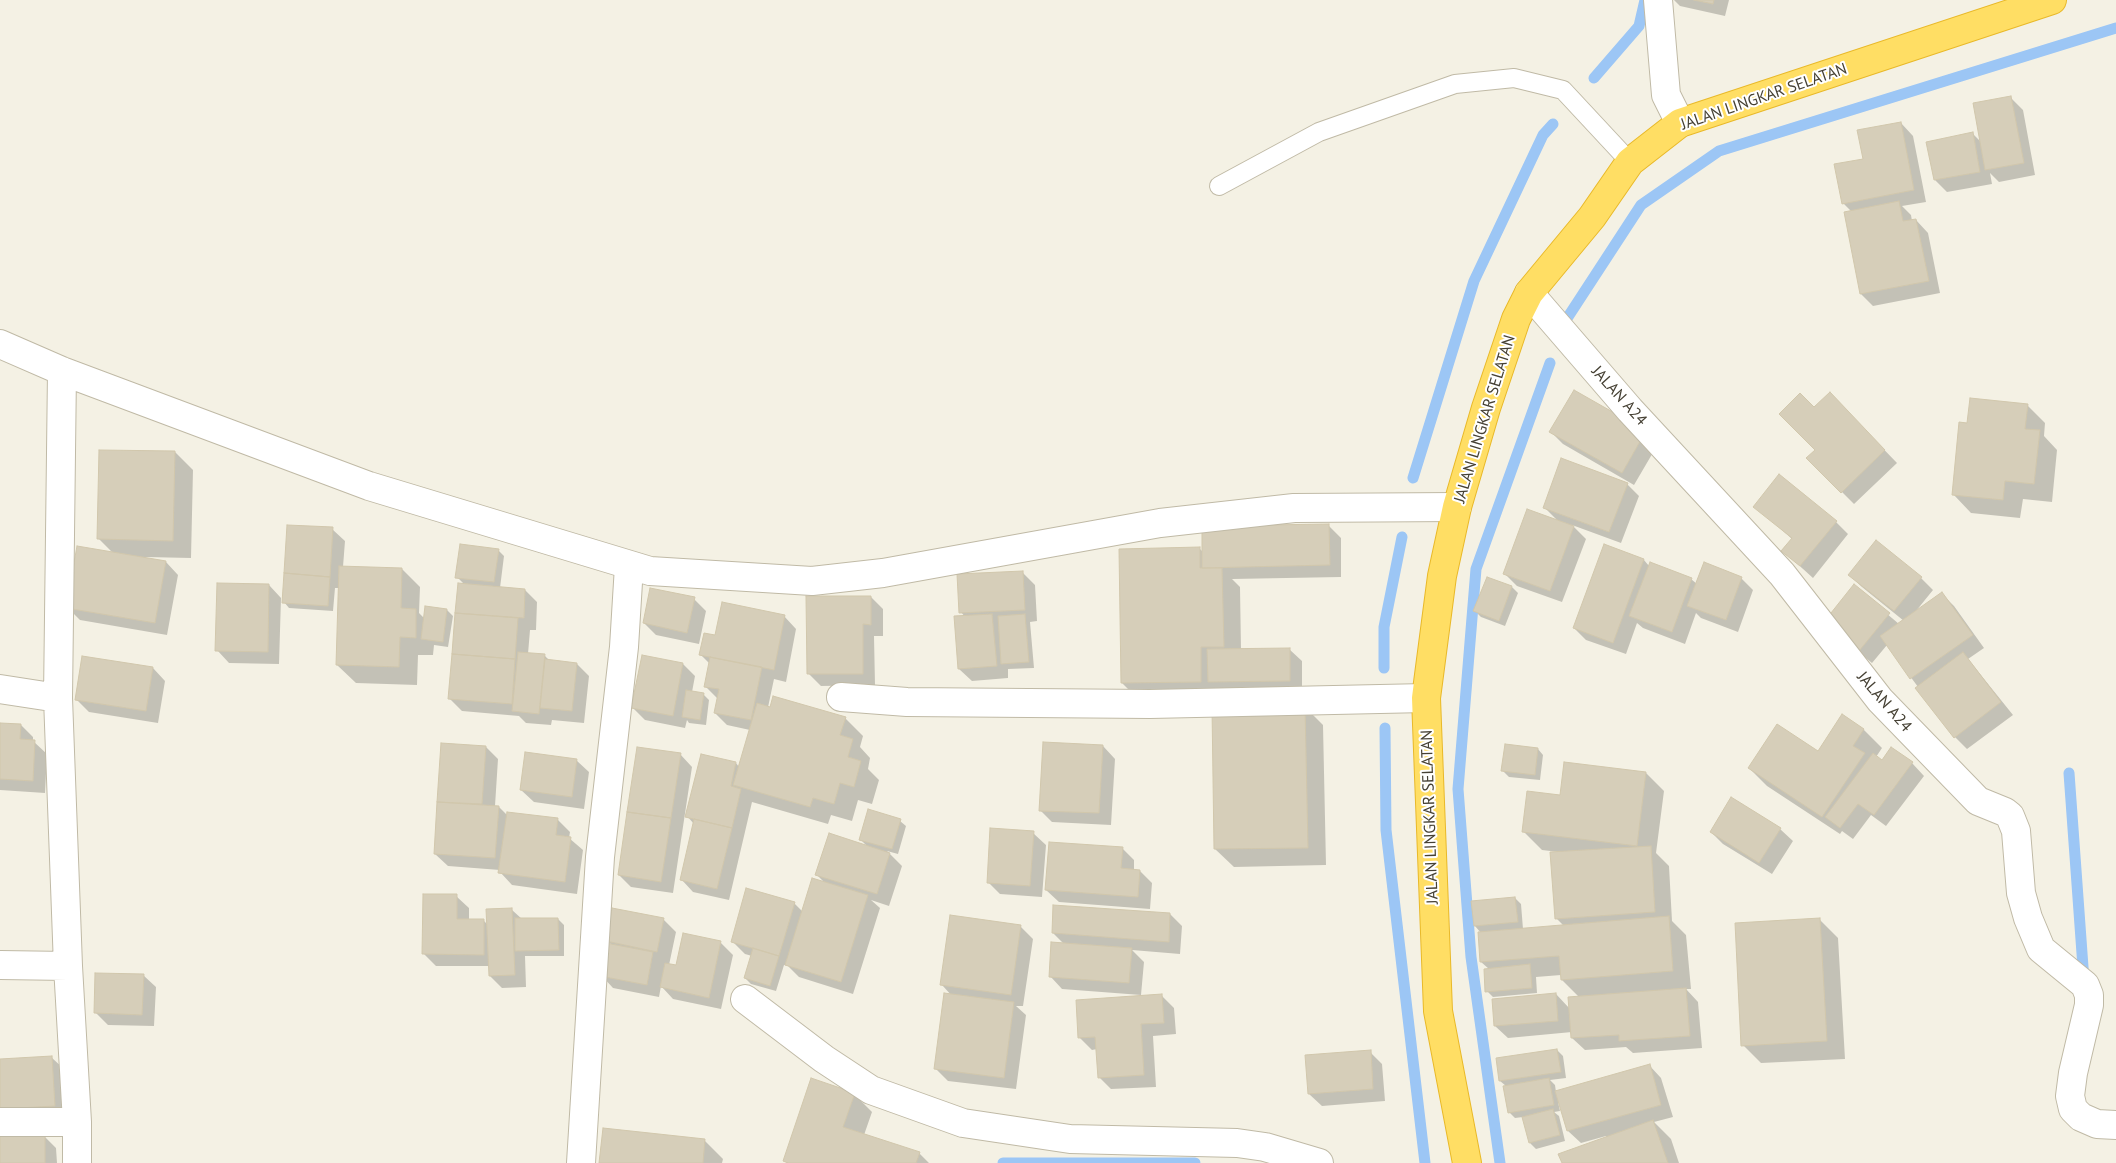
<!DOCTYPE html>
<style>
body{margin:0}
canvas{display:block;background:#f4f1e4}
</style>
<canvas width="2116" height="1163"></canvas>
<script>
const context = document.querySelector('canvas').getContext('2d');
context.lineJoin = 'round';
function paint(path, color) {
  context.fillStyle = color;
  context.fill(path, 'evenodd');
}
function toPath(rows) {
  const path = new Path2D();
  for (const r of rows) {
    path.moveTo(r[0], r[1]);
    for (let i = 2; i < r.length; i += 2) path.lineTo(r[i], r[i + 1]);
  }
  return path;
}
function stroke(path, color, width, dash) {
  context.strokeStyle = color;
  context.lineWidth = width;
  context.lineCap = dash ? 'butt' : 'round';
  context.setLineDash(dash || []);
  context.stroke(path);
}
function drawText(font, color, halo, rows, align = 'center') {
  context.font = font + ' "PT Sans",sans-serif';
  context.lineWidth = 4;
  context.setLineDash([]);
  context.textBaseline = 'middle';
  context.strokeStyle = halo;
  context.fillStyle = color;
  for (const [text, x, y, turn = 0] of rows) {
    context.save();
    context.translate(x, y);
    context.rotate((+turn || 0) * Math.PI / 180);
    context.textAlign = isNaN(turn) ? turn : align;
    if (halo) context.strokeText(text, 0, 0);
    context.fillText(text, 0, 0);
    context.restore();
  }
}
const shadow = toPath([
 [1674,0,1729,0,1725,16,1680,6],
 [2011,98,2023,110,2035,175,1999,182,1990,173,1992,184,1947,192,1935,180,1973,134,1981,142],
 [1901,123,1913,136,1926,202,1902,206,1911,215,1912,221,1916,220,1928,233,1940,293,1873,306,1861,294,1852,212,1843,203,1864,160],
 [1574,391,1658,444,1634,485,1563,444,1551,432],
 [2027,405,2045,423,2044,436,2057,450,2052,502,2023,499,2020,518,1971,513,1953,494,1968,424],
 [1842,406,1897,463,1854,504,1808,458,1817,450,1814,409],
 [175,452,193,470,191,558,145,557,145,559,166,562,178,575,167,635,80,620,68,608,113,553,98,538],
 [1779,476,1836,522,1848,534,1813,578,1782,550,1792,539,1755,506],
 [1627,484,1639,496,1621,543,1572,525,1586,539,1562,602,1517,586,1504,573,1558,521,1544,507],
 [1328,525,1341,538,1341,577,1232,579,1240,587,1241,650,1289,649,1302,661,1302,693,1140,701,1122,683,1199,548,1203,552],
 [332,529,345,541,343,567,402,569,420,587,419,613,425,619,447,610,453,616,448,647,434,645,433,655,418,655,417,685,356,683,337,665,340,588,335,588,333,611,289,608,284,602],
 [1604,546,1644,560,1649,566,1691,579,1697,584,1741,578,1753,590,1738,632,1701,618,1696,613,1685,644,1643,628,1637,623,1626,654,1586,640,1574,628],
 [498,550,504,556,500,588,525,590,537,602,536,630,530,630,528,654,545,656,550,661,577,664,589,676,584,723,552,720,551,725,526,723,519,716,462,711,450,699,459,585,465,585,457,577],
 [1022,572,1035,585,1037,621,1030,622,1034,668,1008,669,1008,678,972,681,959,669,965,617,961,612],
 [1849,575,1921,578,1933,590,1916,611,1942,594,1954,606,1984,648,1968,659,2013,715,1967,749,1955,737,1887,645,1872,663,1837,635,1854,586,1899,624,1904,621,1862,587],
 [1487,578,1512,587,1518,593,1505,626,1481,617,1475,611],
 [269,585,281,598,279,664,229,663,217,650],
 [871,597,883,609,883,636,874,636,875,685,821,686,808,673],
 [694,599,706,611,699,644,656,635,644,623],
 [784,616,796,629,786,682,774,679,767,712,845,718,863,736,860,747,870,758,868,769,879,780,872,804,858,800,852,821,831,815,828,824,752,802,729,900,693,892,681,879,694,824,687,816,736,763,739,767,750,730,727,725,715,713,718,699,705,686,710,664,701,655,716,636],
 [643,656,683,664,695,676,692,692,703,694,709,700,706,725,689,723,687,720,685,728,645,720,633,708],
 [153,668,165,681,158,723,89,712,77,700],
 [1305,707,1323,725,1326,865,1234,867,1215,849],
 [1843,716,1864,730,1882,748,1876,757,1882,762,1912,763,1924,776,1886,826,1871,815,1853,839,1842,831,1840,834,1767,786,1749,768,1818,753],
 [0,724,21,725,33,737,33,741,47,754,45,793,0,790],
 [442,744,486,747,498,759,495,806,499,807,507,815,558,820,570,832,569,838,583,850,577,894,512,885,500,872,500,870,448,866,435,854],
 [1103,746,1115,759,1111,825,1052,822,1040,810],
 [1538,749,1543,755,1540,780,1509,777,1503,771],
 [680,754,692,767,673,893,631,887,619,875],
 [576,760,589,772,584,809,534,802,521,790],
 [1646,773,1664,791,1656,853,1669,866,1672,921,1686,935,1691,989,1686,989,1698,1002,1702,1048,1633,1053,1626,1047,1585,1050,1572,1038,1572,1032,1508,1038,1495,1026,1556,994,1570,1009,1580,998,1562,980,1561,975,1536,977,1537,993,1493,997,1487,991,1489,969,1481,962,1481,933,1475,926,1515,898,1521,904,1523,929,1564,926,1556,918,1559,852,1542,850,1523,831,1561,797],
 [1732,799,1780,829,1793,841,1772,874,1723,844,1711,832],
 [900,821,906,826,898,854,887,851,902,866,889,906,871,900,880,908,853,994,799,977,788,966,784,965,776,991,751,984,745,978,752,956,745,954,732,941,794,903,803,912,825,883,816,874,868,847,861,840],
 [1033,833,1046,845,1042,897,1000,894,988,882],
 [1122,848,1134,860,1134,870,1140,871,1152,883,1150,909,1059,902,1046,890],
 [456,896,469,908,469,921,484,921,488,925,512,910,522,919,558,919,564,925,564,956,525,956,526,987,502,988,490,976,490,966,436,966,424,954],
 [613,910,664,920,676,932,669,965,677,967,684,935,721,943,733,955,721,1009,673,999,661,986,659,997,613,988,601,975,612,945,607,941],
 [1170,914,1182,926,1180,954,1132,950,1144,962,1141,995,1062,989,1050,976,1064,944,1053,933],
 [1820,920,1838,938,1845,1059,1761,1063,1743,1045],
 [1020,926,1033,939,1023,1006,1016,1006,1026,1015,1016,1089,948,1081,935,1068,952,996,942,985],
 [143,975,156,987,154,1026,108,1025,96,1013],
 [1162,996,1174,1008,1176,1034,1153,1036,1156,1087,1111,1089,1099,1077,1097,1049,1092,1050,1079,1037],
 [1557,1050,1563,1056,1566,1078,1550,1080,1555,1085,1556,1092,1649,1065,1661,1078,1673,1117,1654,1122,1671,1139,1679,1163,1563,1163,1607,1138,1606,1136,1581,1143,1568,1131,1560,1102,1558,1102,1560,1111,1554,1112,1559,1116,1565,1141,1536,1149,1530,1143,1523,1117,1515,1118,1509,1112,1506,1086,1500,1081],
 [1370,1052,1382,1064,1385,1101,1322,1106,1309,1094],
 [51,1057,64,1069,66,1118,0,1115,0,1060],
 [854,1094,872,1112,864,1135,919,1153,929,1163,787,1163,785,1161],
 [44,1136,56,1148,57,1163,0,1163,0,1137],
 [704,1140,723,1159,722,1163,600,1163]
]);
const stream = toPath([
 [1594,78,1639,26,1645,0],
 [1564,323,1641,205,1719,151,2116,28],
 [1413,478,1474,281,1543,135,1553,124],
 [1384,668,1384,627,1402,537],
 [1385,728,1386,830,1425,1163],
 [2069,773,2084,981],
 [1003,1163,1195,1163],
 [1500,1163,1471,957,1458,789,1476,569,1550,363]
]);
const building = toPath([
 [1694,0,1714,0,1713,4,1694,0],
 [2011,96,2024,163,1985,170,1973,103,2011,96],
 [1901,122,1914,190,1842,204,1834,164,1863,159,1857,130,1901,122],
 [1973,132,1980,172,1934,180,1926,142,1973,132],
 [1899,201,1903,221,1916,219,1929,281,1860,294,1844,212,1899,201],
 [1574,390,1646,431,1622,473,1549,432,1574,390],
 [1830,392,1885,450,1841,493,1806,458,1815,450,1779,414,1800,393,1814,407,1830,392],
 [1970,398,2028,404,2025,429,2040,430,2034,484,2005,481,2003,500,1952,495,1959,422,1967,423,1970,398],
 [99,450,175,451,173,541,97,539,99,450],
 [1561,458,1628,483,1609,532,1543,508,1561,458],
 [1779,474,1837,521,1800,566,1781,551,1792,538,1753,507,1779,474],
 [1527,509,1574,526,1550,591,1503,574,1527,509],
 [1329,524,1330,565,1202,568,1202,526,1329,524],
 [287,525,333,527,330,577,284,573,287,525],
 [1876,540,1922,577,1894,611,1848,575,1876,540],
 [460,544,499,549,494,582,455,578,460,544],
 [1604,544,1644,559,1613,643,1573,628,1604,544],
 [77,546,166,561,155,623,66,608,77,546],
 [1200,547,1200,568,1222,568,1224,647,1201,647,1201,682,1121,683,1119,549,1200,547],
 [1650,562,1692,578,1672,632,1629,616,1650,562],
 [1704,562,1742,577,1726,620,1687,606,1704,562],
 [339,566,402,568,401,608,416,609,416,638,400,637,399,667,336,665,339,566],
 [1023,571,1025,610,959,613,957,574,1023,571],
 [284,573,330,577,328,606,282,603,284,573],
 [1487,577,1512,586,1499,621,1473,611,1487,577],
 [217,583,269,584,268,652,215,651,217,583],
 [458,583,525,589,524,618,455,613,458,583],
 [1854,584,1890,613,1859,651,1823,623,1854,584],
 [650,588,695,597,687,633,643,623,650,588],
 [1942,592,1973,635,1910,679,1880,636,1942,592],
 [806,596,871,596,871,625,863,624,863,674,807,674,806,596],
 [722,602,785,615,774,670,699,655,704,633,715,635,722,602],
 [425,606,447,609,443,642,421,639,425,606],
 [455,613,518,618,515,659,452,654,455,613],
 [992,614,997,666,958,669,954,616,992,614],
 [1025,614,1029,662,1001,664,998,616,1025,614],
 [1290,648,1290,681,1208,682,1207,649,1290,648],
 [518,652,545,654,539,714,512,711,518,652],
 [1963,652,2001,702,1954,738,1915,688,1963,652],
 [452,654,515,659,512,704,448,699,452,654],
 [642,655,683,663,673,716,631,708,642,655],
 [82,656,153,667,146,711,75,700,82,656],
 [710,657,762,667,751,720,714,713,719,689,704,687,710,657],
 [545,659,577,663,572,711,540,708,545,659],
 [686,690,704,693,700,720,682,717,686,690],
 [773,696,846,717,840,735,853,739,848,757,861,761,854,787,840,783,834,804,813,798,810,807,733,785,757,703,770,707,773,696],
 [1305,705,1308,848,1214,849,1212,708,1305,705],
 [1842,714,1864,729,1853,746,1865,753,1822,817,1748,768,1777,724,1818,751,1842,714],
 [0,723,21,724,20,739,35,740,33,781,0,779,0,723],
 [1043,742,1103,745,1099,813,1039,811,1043,742],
 [441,743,486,746,482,804,437,802,441,743],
 [1505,744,1538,748,1535,775,1501,771,1505,744],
 [637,747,681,753,671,818,627,812,637,747],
 [1891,747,1913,762,1874,815,1858,804,1840,828,1825,817,1873,753,1882,760,1891,747],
 [525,752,577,759,572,797,520,790,525,752],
 [701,754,736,762,731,786,741,789,732,828,685,817,701,754],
 [1564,762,1646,772,1637,846,1522,832,1527,791,1560,795,1564,762],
 [1731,797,1781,828,1759,863,1710,832,1731,797],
 [437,802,499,806,495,858,434,854,437,802],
 [868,809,901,819,892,849,859,840,868,809],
 [507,812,558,818,556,835,571,837,565,882,498,873,507,812],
 [627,812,671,818,661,882,618,875,627,812],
 [694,819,732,828,717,889,680,880,694,819],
 [990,828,1034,831,1030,886,987,883,990,828],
 [829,833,890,853,877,894,815,875,829,833],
 [1049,842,1123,847,1121,868,1140,870,1138,897,1045,890,1049,842],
 [1651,846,1655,912,1555,919,1550,852,1651,846],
 [812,878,868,895,841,982,785,965,812,878],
 [746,888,795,902,779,956,731,942,746,888],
 [423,894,457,894,457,919,484,919,484,955,422,954,423,894],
 [1515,897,1518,922,1474,926,1471,901,1515,897],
 [1053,905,1170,913,1169,942,1052,933,1053,905],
 [512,908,515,975,489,976,486,909,512,908],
 [612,908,664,918,657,952,606,941,612,908],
 [950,915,1021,925,1011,995,940,985,950,915],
 [1669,916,1673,971,1561,980,1559,956,1480,962,1478,932,1669,916],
 [515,918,558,918,559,950,515,951,515,918],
 [1820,918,1827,1041,1741,1046,1735,923,1820,918],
 [683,933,721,941,709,998,660,987,665,963,676,965,683,933],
 [1051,942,1132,948,1129,983,1049,977,1051,942],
 [606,943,653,952,647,985,600,976,606,943],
 [753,948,779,956,770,986,744,978,753,948],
 [1530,964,1532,988,1485,992,1484,969,1530,964],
 [95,973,144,974,142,1015,94,1013,95,973],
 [1686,988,1690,1036,1619,1041,1619,1035,1571,1038,1568,997,1686,988],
 [944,993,1014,1002,1004,1078,934,1069,944,993],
 [1556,993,1558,1021,1494,1026,1492,999,1556,993],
 [1162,994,1164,1023,1141,1024,1144,1075,1098,1078,1095,1037,1078,1038,1076,1000,1162,994],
 [1557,1049,1561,1072,1499,1081,1496,1058,1557,1049],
 [1371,1050,1373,1089,1308,1094,1305,1055,1371,1050],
 [52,1056,55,1106,0,1109,0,1059,52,1056],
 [1650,1064,1661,1105,1567,1131,1555,1091,1650,1064],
 [811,1078,855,1093,843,1127,920,1152,916,1163,788,1163,783,1161,811,1078],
 [1549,1078,1554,1105,1508,1113,1503,1086,1549,1078],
 [1553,1109,1560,1135,1529,1143,1522,1117,1553,1109],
 [1653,1120,1668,1163,1562,1163,1558,1154,1653,1120],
 [603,1128,705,1139,703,1163,599,1163,603,1128],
 [45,1135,45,1163,0,1163,0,1136,45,1135]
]);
const lane = toPath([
 [1219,186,1319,132,1455,84,1514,78,1563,90,1630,162]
]);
const street = toPath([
 [1658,0,1666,95,1680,123],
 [1529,293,1630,410,1782,574,1880,700,1978,801,2005,812,2010,816,2016,831,2021,893,2028,918,2041,949,2085,985,2089,995,2089,1005,2073,1073,2070,1096,2073,1109,2081,1117,2097,1124,2116,1125],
 [0,344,62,371,369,486,650,571,812,581,883,573,1160,523,1294,508,1457,507],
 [62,371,58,698,68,966,77,1122,77,1163],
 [0,689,58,698],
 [841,697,907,702,1150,704,1426,698],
 [0,965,68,966],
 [745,999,824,1059,871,1090,963,1123,1070,1139,1237,1143,1265,1147,1319,1163],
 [0,1122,77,1122],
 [581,1163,600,857,624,647,629,566]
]);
const highway = toPath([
 [1467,1163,1438,1011,1426,698,1442,576,1457,507,1486,408,1516,319,1529,293,1592,217,1630,162,1680,123,2052,0]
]);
const streetNames = [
 ["JALAN LINGKAR SELATAN",1764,97,-19],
 ["JALAN A24",1619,396,48],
 ["JALAN LINGKAR SELATAN",1485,419,-73],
 ["JALAN A24",1884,702,49],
 ["JALAN LINGKAR SELATAN",1430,817,-92]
];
paint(shadow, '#0003');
stroke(stream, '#9cc6f5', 11);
paint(building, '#d6ceb9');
stroke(building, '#d1c7ac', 1);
stroke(lane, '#c0baa6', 20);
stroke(street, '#c0baa6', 30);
stroke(highway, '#e9b929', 30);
stroke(lane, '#fff', 18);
stroke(street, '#fff', 28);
stroke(highway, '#ffde64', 28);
drawText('16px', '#464134', '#fff', streetNames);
</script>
